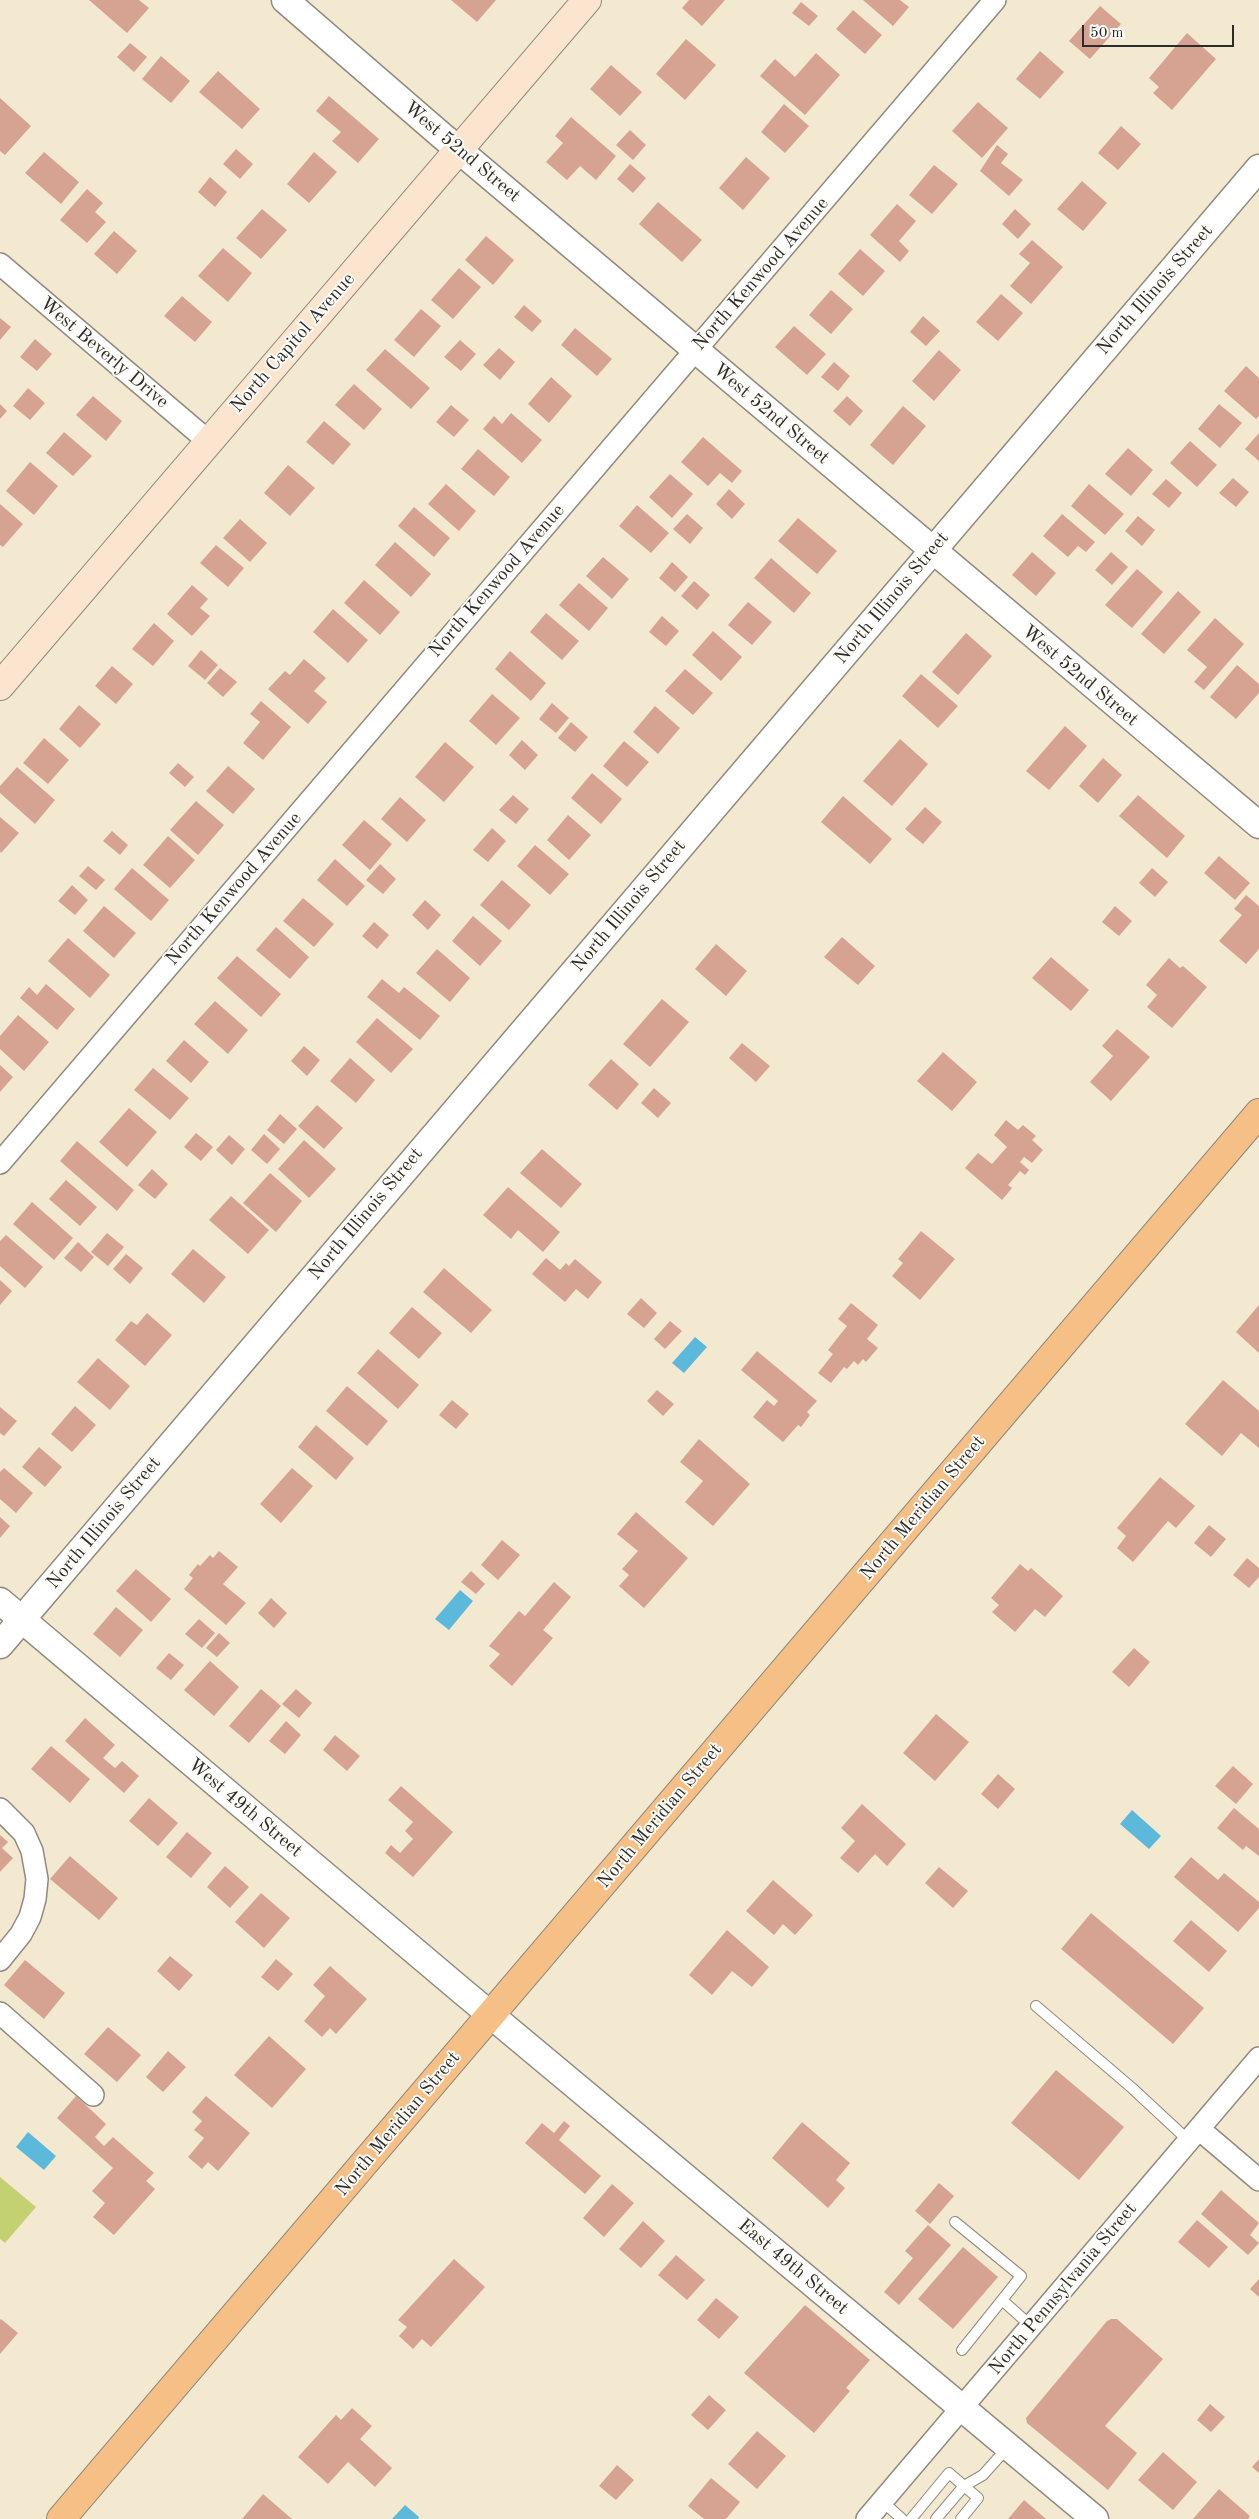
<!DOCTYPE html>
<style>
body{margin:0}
#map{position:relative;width:1259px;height:2519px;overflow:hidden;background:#f3e9d1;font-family:"Old Standard TT",serif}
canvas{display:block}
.scale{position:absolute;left:1082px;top:25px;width:152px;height:22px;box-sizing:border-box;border:2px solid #2b2b2b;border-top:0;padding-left:6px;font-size:15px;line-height:18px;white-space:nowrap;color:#2b2b2b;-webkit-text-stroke:4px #fdfcf7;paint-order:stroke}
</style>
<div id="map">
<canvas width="1259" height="2519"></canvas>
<div class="scale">50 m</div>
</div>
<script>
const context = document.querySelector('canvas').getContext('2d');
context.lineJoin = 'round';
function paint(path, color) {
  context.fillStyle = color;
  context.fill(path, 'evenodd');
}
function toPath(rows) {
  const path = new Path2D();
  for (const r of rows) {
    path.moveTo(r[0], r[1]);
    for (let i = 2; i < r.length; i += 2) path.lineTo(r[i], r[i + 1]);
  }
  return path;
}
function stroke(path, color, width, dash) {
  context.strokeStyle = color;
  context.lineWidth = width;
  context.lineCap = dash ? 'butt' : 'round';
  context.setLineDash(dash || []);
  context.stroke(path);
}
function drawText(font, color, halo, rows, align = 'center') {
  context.font = font + ' "Old Standard TT",serif';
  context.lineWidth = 4;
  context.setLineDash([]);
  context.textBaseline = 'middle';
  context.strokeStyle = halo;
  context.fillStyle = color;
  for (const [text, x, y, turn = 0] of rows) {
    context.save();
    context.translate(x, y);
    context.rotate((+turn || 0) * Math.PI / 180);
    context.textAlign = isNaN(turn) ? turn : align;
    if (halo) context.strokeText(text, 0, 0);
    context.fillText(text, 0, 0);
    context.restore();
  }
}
const green = toPath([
 [0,2177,36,2207,5,2243,0,2239]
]);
const water = toPath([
 [695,1337,707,1347,684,1373,672,1363],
 [460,1590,473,1601,449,1630,435,1619],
 [1132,1810,1161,1836,1149,1849,1120,1824],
 [28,2132,56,2156,44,2170,16,2147],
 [405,2505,419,2517,418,2519,392,2519]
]);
const building = toPath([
 [89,0,139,0,149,8,127,33],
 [451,0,496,0,477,22],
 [689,0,725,0,702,26,682,8],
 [863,0,900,0,909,7,893,26],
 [801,2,818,16,809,26,792,13],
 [1100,6,1121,24,1090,59,1069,41],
 [853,10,882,35,865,54,836,29],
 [1187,33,1216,59,1172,110,1153,93,1159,87,1149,78],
 [686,39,716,65,685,100,656,74],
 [130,43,147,57,134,72,117,57],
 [1040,51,1064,72,1040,99,1016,79],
 [816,53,840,75,805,115,760,76,775,59,795,77],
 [161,56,190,81,171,103,142,79],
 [611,65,642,92,620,116,590,89],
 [218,71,260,109,242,129,199,92],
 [329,96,379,139,358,163,332,141,341,132,316,111],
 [0,98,31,126,5,155,0,151],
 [978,102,1008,128,982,158,952,131],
 [784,104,809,126,785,153,761,132],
 [571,117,616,156,596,180,580,166,567,180,546,162,563,143,555,136],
 [1121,126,1141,144,1118,170,1098,153],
 [630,130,646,145,633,160,616,145],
 [997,145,1008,154,1001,163,1023,180,1009,196,980,171],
 [236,149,253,164,240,179,223,164],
 [44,152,79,182,61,204,25,173],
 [314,152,337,172,309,203,287,184],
 [746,157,770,178,743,210,719,188],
 [630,164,646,178,633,193,617,179],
 [934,165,958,184,932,214,909,195],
 [210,177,227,192,215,207,198,192],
 [1082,181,1107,203,1083,231,1057,209],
 [87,189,103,203,95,212,106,222,87,243,60,220],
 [658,202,702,240,682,262,639,224],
 [897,204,916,221,899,241,909,251,900,262,870,235],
 [262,209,287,230,261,259,236,238],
 [1015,209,1031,224,1018,239,1002,224],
 [114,231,137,251,117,274,94,254],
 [486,236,514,260,493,285,465,260],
 [1032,240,1063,267,1031,304,1010,286,1030,263,1019,254],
 [223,248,252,273,228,302,198,276],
 [860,249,885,271,863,296,838,274],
 [459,268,481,287,453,319,431,300],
 [831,290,853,309,831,334,809,315],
 [1001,294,1023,313,998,341,976,322],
 [182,296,212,322,195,342,164,316],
 [524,305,542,321,532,332,514,317],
 [421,309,441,326,414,357,394,340],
 [923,316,940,331,926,346,910,332],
 [0,318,11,327,0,340],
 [794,326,826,354,807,375,775,347],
 [575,328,612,359,597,376,561,345],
 [35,339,52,354,37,371,20,357],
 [460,340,476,354,461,371,444,357],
 [499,348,515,362,500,380,483,365],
 [385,349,430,388,411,409,366,370],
 [939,350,961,370,934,401,912,381],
 [834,362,850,376,838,391,821,377],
 [1246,366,1259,378,1259,416,1256,419,1224,391],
 [551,377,572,396,549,423,528,404],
 [354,384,382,409,364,430,335,405],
 [28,388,45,403,30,420,13,406],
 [93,396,122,421,106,441,76,415],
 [847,396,863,411,850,426,833,411],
 [0,404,7,411,0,419],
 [1219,404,1242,423,1220,448,1198,429],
 [451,405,469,420,454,437,436,422],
 [903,406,926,426,893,465,870,445],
 [511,413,542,440,522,463,483,429,494,416,502,424],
 [324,421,351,444,333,465,306,442],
 [64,432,92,456,73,476,46,453],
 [1259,433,1259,461,1245,449],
 [703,437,742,471,732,483,720,473,708,486,681,462],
 [1190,441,1217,465,1197,487,1170,463],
 [1128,448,1153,470,1131,496,1105,474],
 [478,449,510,477,494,496,461,469],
 [30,462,58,486,34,515,6,491],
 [288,465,315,488,290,516,264,493],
 [670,474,693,494,672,518,649,497],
 [1233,478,1249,492,1236,507,1219,493],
 [1166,479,1182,493,1169,508,1152,494],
 [446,484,476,511,459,531,428,504],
 [1089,484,1124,514,1105,535,1071,506],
 [729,489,745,504,732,519,716,504],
 [0,504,23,524,3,547,0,545],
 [637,505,669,533,651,553,619,526],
 [414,507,450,538,434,557,398,526],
 [687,514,703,528,690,544,673,529],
 [1062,514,1095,542,1086,552,1078,546,1068,557,1043,536],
 [1138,516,1155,530,1142,546,1125,531],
 [798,518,837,551,817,574,778,541],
 [240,519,267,543,250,562,223,538],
 [395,542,431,574,411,597,375,565],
 [216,545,244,568,228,587,200,563],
 [1032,552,1056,573,1036,596,1012,575],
 [1111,552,1128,567,1112,585,1095,570],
 [603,557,629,579,612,599,586,576],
 [771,558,811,593,794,613,754,578],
 [672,562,688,577,675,592,659,578],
 [1137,569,1163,592,1132,628,1105,605],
 [364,580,400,612,380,635,344,603],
 [694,581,710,595,697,610,681,596],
 [579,583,608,608,589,631,559,605],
 [192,585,208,599,200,608,210,616,192,636,167,614],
 [1178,591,1201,612,1164,654,1141,634],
 [748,602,772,622,752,645,728,625],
 [333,609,368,640,348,663,313,632],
 [546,613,579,641,562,660,530,632],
 [662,616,679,631,666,646,649,632],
 [1215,618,1244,644,1204,690,1194,682,1207,667,1187,650],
 [154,623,174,641,153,666,132,649],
 [713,631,742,657,721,681,692,655],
 [966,633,992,656,958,695,932,672],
 [201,650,218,665,205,680,188,666],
 [510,651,546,683,531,701,495,669],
 [304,659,326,678,314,691,327,702,308,724,268,689,285,671,290,675],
 [1237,665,1259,684,1259,693,1236,719,1210,697],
 [112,666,133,684,116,704,95,686],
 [220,668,237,682,223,697,207,683],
 [685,669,713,693,693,715,665,691],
 [921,674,958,706,938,728,902,696],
 [492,694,520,718,496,745,469,721],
 [261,701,291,727,263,760,243,743,260,722,250,714],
 [552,703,569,718,556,733,539,719],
 [79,705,101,724,80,748,59,729],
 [655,706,680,728,658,754,633,732],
 [571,722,588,737,575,752,558,738],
 [1065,726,1087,746,1049,790,1026,771],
 [44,738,69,760,48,784,23,763],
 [900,739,928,764,892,806,863,781],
 [522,740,538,755,525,770,509,755],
 [624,741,649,762,627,787,603,766],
 [445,742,474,767,444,802,415,777],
 [1103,758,1122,775,1098,803,1079,786],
 [178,763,194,777,185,787,169,773],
 [228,766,255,789,233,814,206,791],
 [17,767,55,800,35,824,0,793,0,786],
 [592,773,622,799,601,824,571,798],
 [513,795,529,809,516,824,499,810],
 [1138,795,1185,836,1167,858,1119,816],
 [843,796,892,839,870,864,821,822],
 [400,797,426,820,407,842,381,819],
 [196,801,224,825,198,855,170,830],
 [925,807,942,822,923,844,905,829],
 [568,815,591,835,569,860,547,840],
 [0,817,19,833,1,853,0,851],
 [364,820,392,844,370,870,342,845],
 [492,828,506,841,488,862,473,850],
 [112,831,128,845,120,855,103,841],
 [168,836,195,860,170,888,143,865],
 [535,845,569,874,550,895,517,866],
 [1219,856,1250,883,1235,900,1204,873],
 [335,859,365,886,347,906,317,880],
 [380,864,396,879,383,894,366,880],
 [88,866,105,880,96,890,79,876],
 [132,868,169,900,151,921,114,889],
 [1152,868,1168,882,1155,897,1139,883],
 [502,880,531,905,509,930,480,905],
 [72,885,88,900,75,915,58,901],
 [1246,895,1259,906,1259,949,1246,964,1219,941,1242,915,1234,909],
 [303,898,334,924,314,947,283,921],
 [425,900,441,915,428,930,412,915],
 [104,906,136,933,114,958,83,931],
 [1115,906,1132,921,1119,936,1102,922],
 [473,916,502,941,480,966,452,941],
 [374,922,389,935,377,949,362,936],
 [276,927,309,957,290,979,256,950],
 [842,937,875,966,858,985,824,957],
 [68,938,110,975,90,998,48,961],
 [716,944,747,971,726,996,695,969],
 [437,949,470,978,450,1002,416,973],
 [237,956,281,994,261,1017,217,978],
 [1051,957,1089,990,1071,1011,1032,978],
 [1169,958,1180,968,1183,966,1207,987,1172,1028,1147,1007,1157,995,1146,985],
 [382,979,399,993,404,987,440,1016,420,1040,367,997],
 [46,984,75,1009,57,1030,20,998,29,987,37,995],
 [662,999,689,1022,650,1067,623,1044],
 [215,1001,248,1030,228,1054,194,1024],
 [18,1015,49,1042,24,1071,0,1049,0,1036],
 [377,1018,413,1049,391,1073,356,1042],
 [1117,1029,1150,1057,1111,1101,1090,1082,1113,1056,1102,1046],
 [184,1040,209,1062,191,1083,166,1061],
 [742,1043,770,1066,756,1082,729,1058],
 [304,1046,320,1060,307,1076,291,1061],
 [943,1052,977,1082,952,1111,917,1081],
 [350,1058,375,1080,356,1103,330,1081],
 [611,1059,639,1084,617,1110,588,1085],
 [0,1065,13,1077,0,1092],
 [153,1068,189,1098,170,1120,134,1090],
 [654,1088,671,1103,658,1118,641,1103],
 [317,1105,343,1128,324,1149,298,1126],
 [129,1108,157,1132,127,1167,99,1142],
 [280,1114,297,1129,284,1144,267,1130],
 [1006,1120,1018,1130,1023,1125,1036,1136,1032,1140,1043,1150,1032,1163,1024,1157,1020,1162,1029,1170,1025,1175,1020,1171,1008,1185,1012,1188,1002,1200,965,1168,978,1153,992,1164,1007,1147,994,1135],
 [196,1133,213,1147,201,1161,184,1147],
 [264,1134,280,1149,267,1164,251,1150],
 [229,1135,245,1149,232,1165,216,1150],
 [304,1140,336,1169,309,1198,278,1169],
 [77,1141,134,1190,117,1211,60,1161],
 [542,1149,582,1184,561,1208,520,1173],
 [152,1169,168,1184,155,1199,138,1185],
 [270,1173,302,1201,276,1232,243,1203],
 [66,1180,97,1207,80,1226,49,1199],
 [508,1187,560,1232,543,1252,518,1230,511,1239,483,1215],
 [231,1196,269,1230,248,1254,209,1220],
 [32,1202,73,1238,54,1260,13,1224],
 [921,1231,955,1259,920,1300,892,1276,903,1263,898,1259],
 [107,1233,124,1247,108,1266,91,1252],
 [6,1235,43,1267,25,1288,0,1266,0,1241],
 [78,1242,94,1257,81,1272,64,1258],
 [193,1249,226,1277,204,1303,171,1274],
 [126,1254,143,1268,130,1284,113,1269],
 [546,1258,560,1270,566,1263,569,1266,575,1259,602,1282,588,1299,576,1289,565,1302,532,1274],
 [444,1268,492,1310,471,1333,423,1292],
 [0,1280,12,1291,0,1305],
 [641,1298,657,1313,644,1328,627,1314],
 [851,1303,878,1325,867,1339,878,1348,866,1362,863,1359,858,1365,854,1361,847,1369,844,1367,831,1383,818,1373,833,1354,828,1350,847,1326,838,1319],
 [1259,1305,1259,1353,1236,1332],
 [412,1307,442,1333,419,1359,389,1333],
 [147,1313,172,1335,145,1366,115,1340,131,1321,137,1325],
 [670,1321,682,1331,665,1349,654,1339],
 [378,1349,419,1385,398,1409,357,1373],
 [757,1351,817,1401,807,1412,810,1415,801,1427,798,1425,783,1442,753,1417,767,1400,774,1406,778,1401,741,1370],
 [98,1358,130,1386,110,1410,77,1382],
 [1223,1380,1259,1411,1259,1448,1241,1433,1222,1456,1185,1424],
 [347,1386,388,1421,367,1446,326,1411],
 [657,1390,674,1404,663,1416,647,1401],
 [452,1400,469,1414,456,1429,439,1415],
 [75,1406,96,1425,72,1452,51,1434],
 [0,1407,17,1421,4,1436,0,1433],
 [316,1425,354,1458,336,1480,298,1447],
 [699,1439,750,1484,713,1526,685,1502,703,1481,680,1462],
 [39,1447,62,1467,45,1487,22,1467],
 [4,1468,33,1493,16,1513,0,1499,0,1472],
 [292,1468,313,1486,281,1523,260,1504],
 [1160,1477,1195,1506,1176,1528,1168,1521,1133,1562,1117,1548,1126,1536,1117,1528],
 [636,1512,688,1558,644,1608,619,1586,629,1575,622,1569,638,1551,617,1534],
 [0,1517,10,1526,0,1538],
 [1209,1525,1226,1539,1211,1557,1194,1543],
 [502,1540,520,1555,498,1580,481,1565],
 [219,1551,238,1567,223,1584,246,1603,226,1625,184,1589,193,1578,189,1575,198,1564,200,1566,210,1555,213,1558],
 [1247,1558,1259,1568,1259,1577,1249,1588,1233,1575],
 [1020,1564,1028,1571,1031,1568,1063,1596,1045,1617,1035,1609,1015,1632,992,1612,999,1605,991,1598],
 [136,1569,171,1599,151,1622,116,1591],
 [471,1571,485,1584,476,1594,461,1582],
 [554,1582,571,1597,543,1630,553,1638,512,1686,489,1666,500,1654,489,1646,519,1611,525,1616],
 [271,1598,287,1613,274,1628,258,1613],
 [116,1607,143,1630,120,1657,93,1634],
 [199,1619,215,1633,202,1648,185,1634],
 [219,1633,230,1643,217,1657,206,1648],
 [1134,1648,1150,1662,1129,1687,1112,1672],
 [169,1653,184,1665,171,1680,156,1668],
 [210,1661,239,1687,214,1716,184,1690],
 [261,1689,281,1706,249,1743,229,1726],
 [296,1689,312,1703,299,1718,282,1704],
 [936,1714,969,1742,935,1781,903,1753],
 [85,1718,115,1745,103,1758,115,1768,122,1761,139,1776,124,1793,65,1741],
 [286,1721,301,1735,285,1754,269,1741],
 [335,1735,360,1756,347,1771,323,1750],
 [51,1746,90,1779,70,1803,31,1769],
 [1233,1766,1253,1784,1236,1804,1215,1786],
 [998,1774,1015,1789,998,1809,981,1794],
 [401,1786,453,1832,413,1877,385,1853,391,1845,400,1853,413,1839,405,1831,413,1822,388,1800],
 [149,1798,178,1823,158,1846,129,1821],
 [862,1804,906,1844,887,1866,875,1854,858,1873,840,1858,855,1841,841,1828],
 [1234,1808,1259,1829,1259,1856,1246,1846,1243,1850,1217,1828],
 [187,1832,212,1853,191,1878,166,1857],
 [0,1835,8,1842,2,1848,13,1858,0,1872],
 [70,1856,118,1898,99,1920,50,1879],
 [1191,1857,1218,1880,1224,1873,1259,1902,1259,1908,1238,1932,1174,1877],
 [225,1866,249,1887,230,1908,207,1887],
 [939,1867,968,1891,953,1908,925,1883],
 [773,1880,813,1915,795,1935,783,1924,774,1935,746,1911],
 [261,1893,290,1918,264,1948,235,1922],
 [1091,1913,1204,2008,1173,2044,1061,1949],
 [1191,1920,1227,1951,1209,1972,1173,1941],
 [727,1930,769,1967,752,1987,732,1971,712,1995,689,1975],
 [170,1956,193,1975,179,1991,157,1971],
 [276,1959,293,1974,278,1991,261,1977],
 [25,1960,65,1993,44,2019,4,1985],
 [330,1966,367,1999,336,2034,330,2028,322,2037,304,2021,325,1996,313,1985],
 [108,2027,141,2055,117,2082,84,2054],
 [269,2036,306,2069,272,2108,234,2075],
 [168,2051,186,2067,163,2092,146,2077],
 [1056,2070,1124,2127,1079,2180,1011,2123],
 [76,2096,106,2124,95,2137,104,2146,113,2137,154,2173,146,2181,155,2189,114,2235,93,2217,105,2203,92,2191,113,2168,57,2118],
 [206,2096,250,2133,218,2171,208,2162,202,2169,188,2157,204,2138,194,2130,202,2121,192,2112],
 [564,2121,570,2126,559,2140,601,2176,585,2194,525,2143,542,2123,554,2133],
 [802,2122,850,2163,836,2180,845,2188,828,2208,772,2158],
 [939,2183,954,2196,930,2224,915,2211],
 [612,2184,634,2203,604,2237,583,2218],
 [1221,2190,1259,2223,1250,2235,1259,2243,1248,2255,1201,2214],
 [1197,2220,1228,2247,1209,2268,1178,2242],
 [643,2221,665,2241,641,2268,619,2249],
 [928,2225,951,2245,899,2305,884,2292,913,2258,905,2251],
 [963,2247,998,2277,953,2329,918,2299],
 [676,2255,705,2280,687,2300,658,2275],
 [454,2259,485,2287,431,2347,422,2339,413,2349,399,2336,407,2327,398,2320],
 [1259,2279,1259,2297,1250,2289],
 [716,2298,739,2317,719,2339,697,2320],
 [805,2305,870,2360,846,2388,850,2391,814,2433,744,2373],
 [1,2319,18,2333,0,2354,0,2320],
 [1111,2319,1117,2319,1163,2359,1105,2426,1137,2453,1108,2490,1027,2423,1026,2418,1107,2321],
 [709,2395,726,2410,708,2430,691,2415],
 [1210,2404,1225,2417,1211,2432,1197,2420],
 [352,2408,372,2426,360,2439,392,2468,375,2487,348,2462,328,2484,298,2457,336,2415,341,2420],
 [757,2431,786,2456,757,2489,728,2464],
 [1163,2452,1197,2482,1173,2510,1138,2480],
 [1259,2459,1259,2473,1252,2467],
 [617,2465,634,2480,616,2500,599,2486],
 [711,2478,740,2502,726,2519,704,2519,688,2506],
 [1219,2489,1250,2516,1248,2519,1193,2519],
 [263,2494,292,2519,242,2519],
 [1024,2500,1046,2519,1008,2519]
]);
const service = toPath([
 [1036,2006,1132,2088,1189,2141],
 [955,2222,1021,2276,1002,2300,1031,2326],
 [962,2350,1002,2300],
 [882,2501,902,2519],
 [911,2519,949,2473,978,2498,961,2519],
 [936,2519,964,2486,983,2475,1008,2447]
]);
const minor = toPath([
 [0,264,208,441],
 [0,1163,995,0],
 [0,1809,24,1833,32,1851,37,1879,35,1899,30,1917,21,1934,0,1960],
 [0,2013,93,2095],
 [1199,2129,1259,2180],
 [867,2519,1259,2058]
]);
const tertiary = toPath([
 [285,0,441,135,1259,825],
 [0,1601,462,1991,1095,2519],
 [0,1645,1259,168]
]);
const secondary = toPath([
 [0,686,587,0]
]);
const primary = toPath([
 [61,2519,1259,1113]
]);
const streetNames = [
 ["West 52nd Street",462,152,40],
 ["North Kenwood Avenue",761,274,-49],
 ["North Illinois Street",1155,290,-49],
 ["North Capitol Avenue",293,343,-49],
 ["West Beverly Drive",104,353,40],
 ["West 52nd Street",771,414,40],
 ["North Kenwood Avenue",497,581,-49],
 ["North Illinois Street",892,598,-50],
 ["West 52nd Street",1080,676,40],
 ["North Kenwood Avenue",234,889,-49],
 ["North Illinois Street",629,906,-50],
 ["North Illinois Street",366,1214,-50],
 ["North Meridian Street",923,1508,-50],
 ["North Illinois Street",104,1523,-50],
 ["West 49th Street",245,1808,40],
 ["North Meridian Street",660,1816,-50],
 ["North Meridian Street",398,2124,-50],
 ["East 49th Street",793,2267,40],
 ["North Pennsylvania Street",1063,2289,-50]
];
paint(green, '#c3d172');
paint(water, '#5db9db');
paint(building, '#d6a392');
stroke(service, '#8f8a7e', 12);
stroke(minor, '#8f8a7e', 24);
stroke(tertiary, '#8f8a7e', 29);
stroke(secondary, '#8f8a7e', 30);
stroke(primary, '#8f8a7e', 30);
stroke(service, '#fff', 10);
stroke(minor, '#fff', 21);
stroke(tertiary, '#fff', 26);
stroke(secondary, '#fbe5cf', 28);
stroke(primary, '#f5bf86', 28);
drawText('19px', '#2b2b2b', '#fdfcf7', streetNames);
</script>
